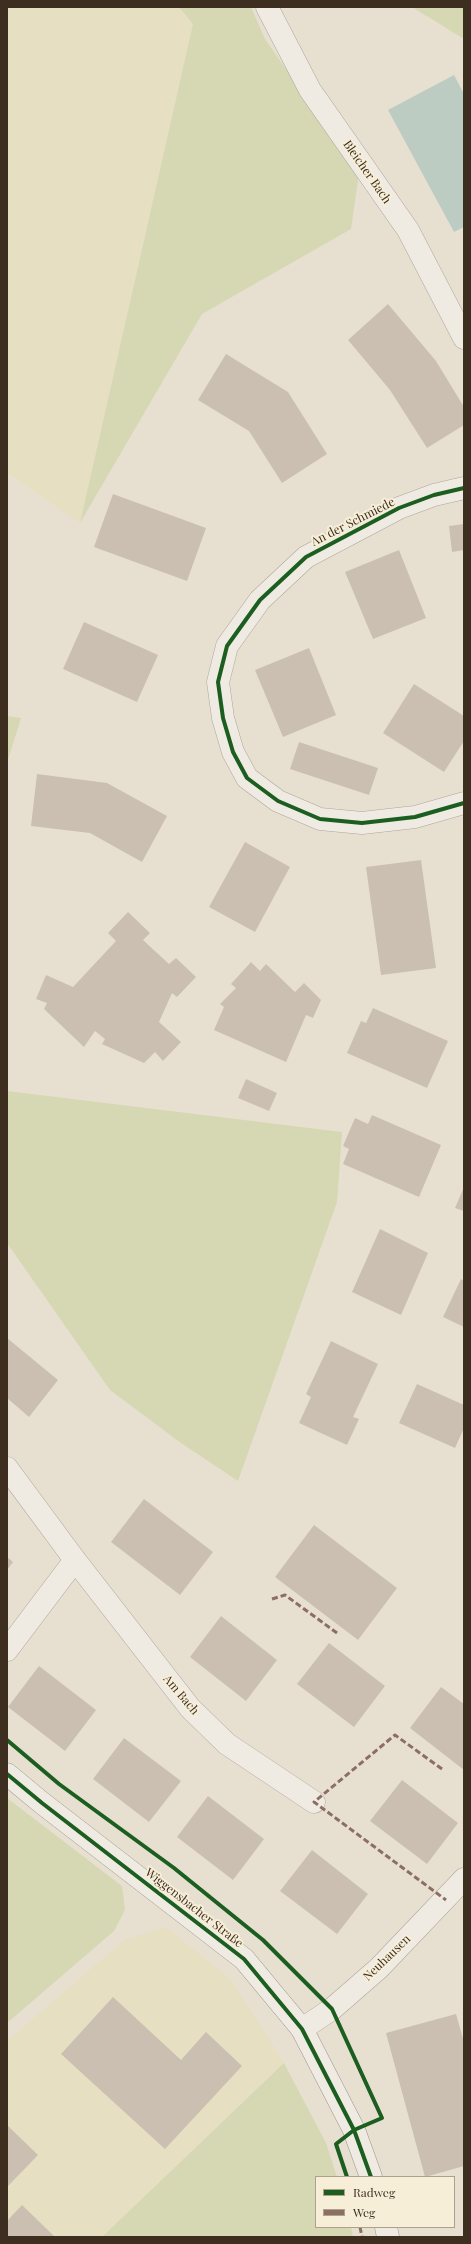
<!DOCTYPE html>
<meta charset="utf-8">
<style>
body{margin:0}
#map{position:relative;width:471px;height:2244px;overflow:hidden;background:#e7e0d1;font-family:"Playfair Display",serif}
canvas{display:block}
.frame{position:absolute;inset:0;border:8px solid #3d2e20;pointer-events:none}
.legend{position:absolute;left:315px;top:2176px;width:140px;height:52px;box-sizing:border-box;background:#f7eed8;border:1px solid #ada18e;margin:0;padding:5px 7px;list-style:none;font-size:12px;color:#3d2e20}
.legend li{display:flex;align-items:center;gap:8px;height:20px}
.legend b{width:20px;border:1px solid #ada18e}
</style>
<div id="map">
<canvas width="471" height="2244"></canvas>
<div class="frame"></div>
<ul class="legend">
<li><b style="height:5px;background:#1b5e20"></b>Radweg</li>
<li><b style="height:5px;background:#8d6e63"></b>Weg</li>
</ul>
</div>
<script>
const context = document.querySelector('canvas').getContext('2d');
context.lineJoin = 'round';
function paint(path, color) {
  context.fillStyle = color;
  context.fill(path, 'evenodd');
}
function toPath(rows) {
  const path = new Path2D();
  for (const r of rows) {
    path.moveTo(r[0], r[1]);
    for (let i = 2; i < r.length; i += 2) path.lineTo(r[i], r[i + 1]);
  }
  return path;
}
function stroke(path, color, width, dash) {
  context.strokeStyle = color;
  context.lineWidth = width;
  context.lineCap = dash ? 'butt' : 'round';
  context.setLineDash(dash || []);
  context.stroke(path);
}
function drawText(font, color, halo, rows, align = 'center') {
  context.font = font + ' "Playfair Display",serif';
  context.lineWidth = 4;
  context.setLineDash([]);
  context.textBaseline = 'middle';
  context.strokeStyle = halo;
  context.fillStyle = color;
  for (const [text, x, y, turn = 0] of rows) {
    context.save();
    context.translate(x, y);
    context.rotate((+turn || 0) * Math.PI / 180);
    context.textAlign = isNaN(turn) ? turn : align;
    if (halo) context.strokeText(text, 0, 0);
    context.fillText(text, 0, 0);
    context.restore();
  }
}
const farmland = toPath([
 [7,7,179,7,193,24,80,523,7,473],
 [166,1927,231,1979,284,2063,102,2237,7,2237,7,2041,124,1940]
]);
const green = toPath([
 [179,7,251,7,265,39,359,173,351,229,202,314,80,523,193,24],
 [412,7,464,7,464,39],
 [7,716,21,718,7,763],
 [7,1091,342,1132,337,1202,238,1481,181,1443,110,1390,7,1243],
 [7,1798,122,1886,125,1910,114,1931,7,2023],
 [284,2063,326,2143,337,2177,316,2177,316,2227,351,2227,353,2237,102,2237]
]);
const water = toPath([
 [454,75,464,94,464,227,454,232,388,110]
]);
const building = toPath([
 [388,304,436,361,464,407,464,425,427,448,390,390,348,340],
 [226,354,288,392,327,454,282,483,249,431,198,400],
 [113,494,206,528,187,581,94,547],
 [464,524,464,550,452,552,449,526],
 [399,550,426,618,373,639,345,572],
 [84,622,158,655,137,702,63,669],
 [309,648,336,715,283,737,255,670],
 [414,684,464,716,464,741,444,772,383,733],
 [299,742,378,768,369,795,290,769],
 [37,774,107,783,167,816,142,862,90,833,31,826],
 [245,842,290,867,255,932,209,907],
 [421,860,436,968,381,975,366,867],
 [128,912,150,933,143,940,169,964,176,958,196,977,177,997,172,993,159,1022,181,1042,163,1061,155,1052,144,1063,102,1044,105,1039,95,1031,84,1047,44,1009,47,1003,36,999,46,975,73,987,116,941,108,933],
 [251,962,260,971,266,964,295,992,304,983,321,1000,313,1018,306,1015,286,1062,214,1030,224,1007,220,1004,236,988,231,984],
 [373,1008,448,1041,427,1088,347,1053,361,1021,366,1023],
 [246,1079,277,1093,269,1111,238,1098],
 [372,1115,441,1145,419,1197,343,1164,349,1149,343,1146,355,1118,368,1124],
 [464,1187,464,1211,455,1208],
 [380,1229,428,1253,401,1315,352,1292],
 [461,1279,464,1281,464,1327,443,1317],
 [7,1338,58,1380,29,1417,7,1398],
 [331,1341,378,1364,353,1417,359,1419,347,1445,299,1423,311,1397,306,1394],
 [417,1384,464,1405,464,1428,455,1448,399,1423],
 [144,1499,213,1552,180,1595,111,1542],
 [314,1525,397,1588,358,1640,275,1577],
 [7,1557,13,1562,7,1570],
 [221,1616,277,1660,246,1701,190,1657],
 [329,1643,385,1686,354,1727,297,1684],
 [39,1666,96,1710,65,1751,8,1707],
 [441,1687,464,1704,464,1770,410,1728],
 [124,1738,181,1781,149,1822,93,1779],
 [402,1780,458,1823,427,1864,370,1821],
 [208,1796,264,1839,233,1880,177,1837],
 [312,1850,368,1894,337,1934,280,1891],
 [113,1997,181,2060,206,2032,242,2066,165,2149,61,2054],
 [456,2014,464,2042,464,2166,425,2177,386,2033],
 [7,2125,38,2155,7,2187],
 [22,2205,55,2237,7,2237,7,2221]
]);
const street = toPath([
 [267,7,310,90,408,230,464,338],
 [464,488,434,495,399,508,306,557,260,600,227,646,218,682,223,718,233,752,247,778,278,801,320,819,362,823,415,817,464,803],
 [7,1468,75,1560,190,1708,227,1744,314,1802],
 [7,1650,75,1560],
 [302,2029,332,2009,379,1968,464,1879]
]);
const secondary = toPath([
 [7,1774,42,1803,244,1959,302,2029,354,2130,371,2177],
 [386,2227,388,2237]
]);
const quiet = toPath([
 [272,1599,285,1595,337,1633],
 [442,1769,395,1735,314,1802,446,1900],
 [360,2227,362,2237]
]);
const cycleway = toPath([
 [464,488,434,495,399,508,306,557,260,600,227,646,218,682,223,718,233,752,247,778,278,801,320,819,362,823,415,817,464,803],
 [7,1740,59,1784,174,1868,263,1940,332,2009,382,2118,354,2130,336,2144,347,2177],
 [7,1774,42,1803,244,1959,302,2029,354,2130,371,2177]
]);
const streetNames = [
 ["Bleicher Bach",367,172,55],
 ["An der Schmiede",353,522,-27],
 ["Am Bach",181,1695,50],
 ["Wiggensbacher Straße",194,1908,38],
 ["Neuhausen",387,1958,-44]
];
paint(farmland, '#e6dfc2');
paint(green, '#d6d7b3');
paint(water, '#bcccc2');
paint(building, '#cbbfb2');
stroke(street, '#ada599', 23);
stroke(secondary, '#9c958a', 23);
stroke(street, '#efebe3', 22);
stroke(secondary, '#efebe3', 22);
stroke(quiet, '#8d6e63', 3, [6, 3]);
stroke(cycleway, '#1b5e20', 4);
drawText('12px', '#3d2e20', '#f7eed8', streetNames);
</script>
